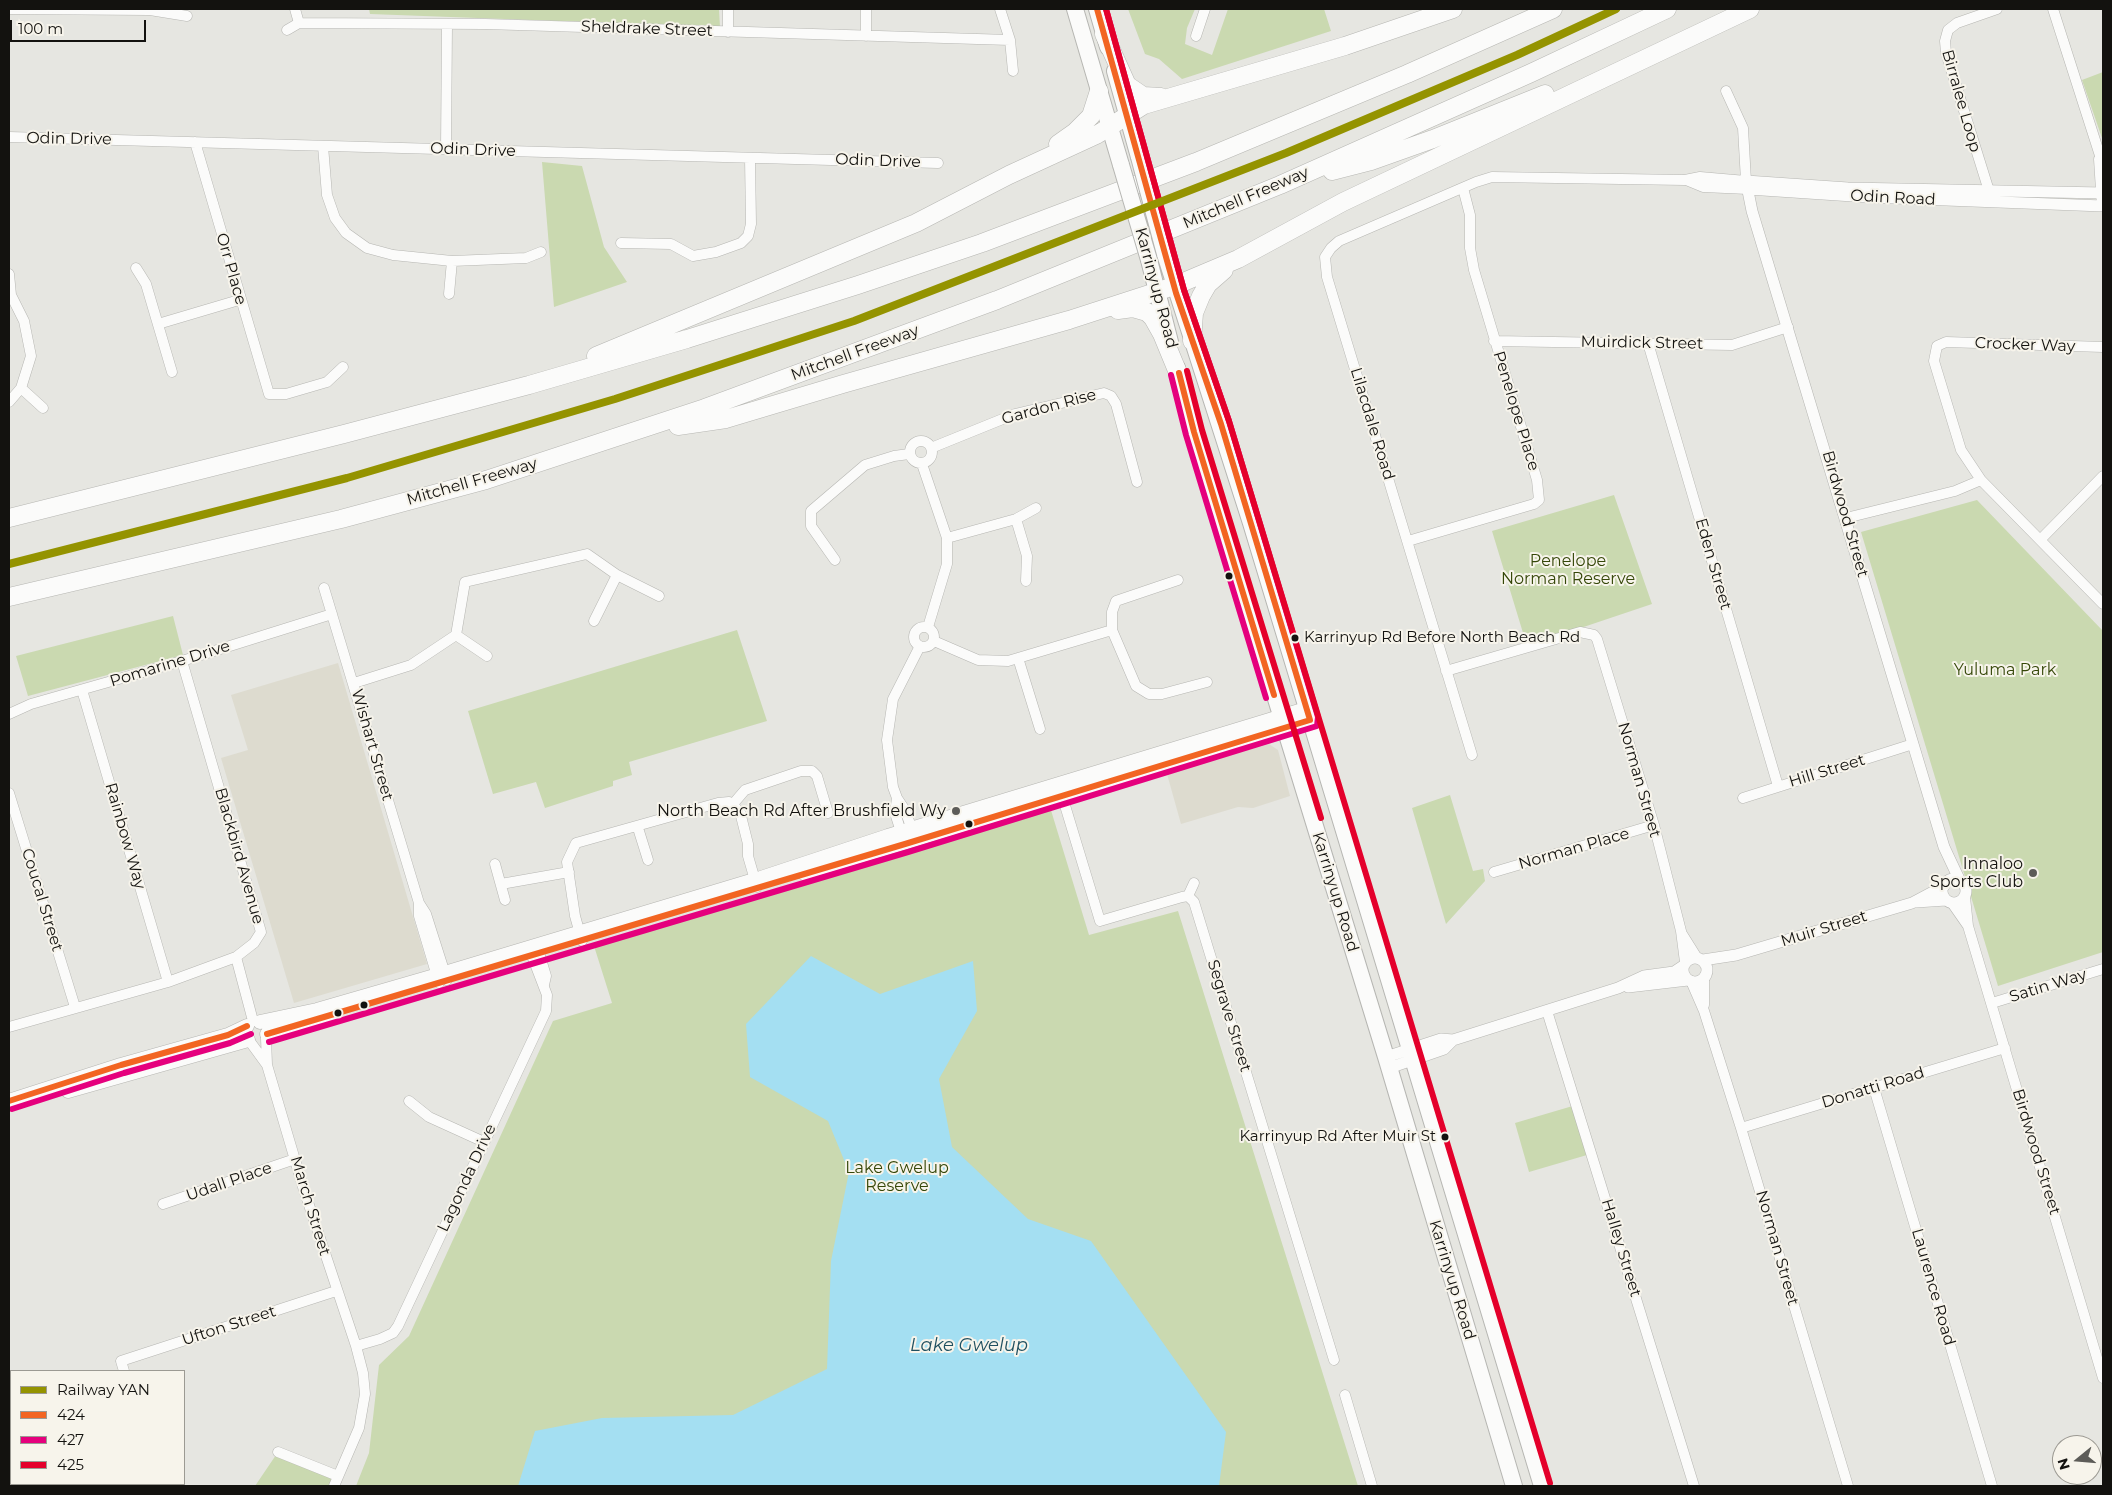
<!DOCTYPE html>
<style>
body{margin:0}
#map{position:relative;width:2112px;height:1495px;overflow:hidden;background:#e6e6e1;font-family:Montserrat,sans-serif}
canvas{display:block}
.frame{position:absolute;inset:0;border:10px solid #13120f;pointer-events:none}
.legend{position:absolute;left:10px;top:1370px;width:175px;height:115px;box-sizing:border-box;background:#f7f4eb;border:1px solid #9c9a93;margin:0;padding:6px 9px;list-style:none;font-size:15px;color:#13120f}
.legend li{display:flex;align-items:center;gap:10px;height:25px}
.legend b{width:25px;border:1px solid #9c9a93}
.north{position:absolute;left:2052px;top:1435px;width:50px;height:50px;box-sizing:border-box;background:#f7f4eb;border:1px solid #9c9a93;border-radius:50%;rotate:253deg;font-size:14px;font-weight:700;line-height:20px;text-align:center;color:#13120f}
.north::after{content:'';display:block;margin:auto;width:18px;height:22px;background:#5d5c58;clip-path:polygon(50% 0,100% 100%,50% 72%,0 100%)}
.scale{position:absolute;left:10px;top:20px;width:136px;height:22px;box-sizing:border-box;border:2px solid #13120f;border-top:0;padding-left:6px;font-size:15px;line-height:18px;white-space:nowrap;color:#13120f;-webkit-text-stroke:4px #f7f4eb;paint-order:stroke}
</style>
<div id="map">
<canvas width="2112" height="1495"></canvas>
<div class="frame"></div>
<ul class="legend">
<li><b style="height:6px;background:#949300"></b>Railway YAN</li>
<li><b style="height:6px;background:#f26522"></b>424</li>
<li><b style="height:6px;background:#e5007d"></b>427</li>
<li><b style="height:6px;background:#e4002b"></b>425</li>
</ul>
<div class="north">N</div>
<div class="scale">100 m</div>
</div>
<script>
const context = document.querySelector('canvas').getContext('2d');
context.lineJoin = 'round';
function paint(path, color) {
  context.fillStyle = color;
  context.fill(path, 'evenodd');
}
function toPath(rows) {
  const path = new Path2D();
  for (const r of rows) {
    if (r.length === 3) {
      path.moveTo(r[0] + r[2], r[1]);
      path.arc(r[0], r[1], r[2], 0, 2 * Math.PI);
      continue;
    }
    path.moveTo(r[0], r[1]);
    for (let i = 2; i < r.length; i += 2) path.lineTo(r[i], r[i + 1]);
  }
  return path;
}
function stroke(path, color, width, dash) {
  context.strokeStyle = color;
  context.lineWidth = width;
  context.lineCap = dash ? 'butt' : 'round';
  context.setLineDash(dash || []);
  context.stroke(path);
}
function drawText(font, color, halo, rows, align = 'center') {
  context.font = font + ' Montserrat,sans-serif';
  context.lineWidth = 4;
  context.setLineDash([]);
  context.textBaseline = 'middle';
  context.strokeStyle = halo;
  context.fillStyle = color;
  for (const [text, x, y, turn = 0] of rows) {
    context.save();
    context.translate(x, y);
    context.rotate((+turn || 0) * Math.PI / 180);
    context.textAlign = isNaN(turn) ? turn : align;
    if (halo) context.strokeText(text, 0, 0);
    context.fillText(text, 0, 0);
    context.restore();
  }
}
const built = toPath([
 [338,663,427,964,294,1003,221,758,248,750,231,695],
 [1269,744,1278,750,1290,796,1253,808,1238,807,1181,824,1167,774]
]);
const green = toPath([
 [369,9,719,9,720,27,370,14],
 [1128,9,1195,9,1187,28,1185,44,1212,55,1228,9,1324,9,1331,31,1182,79,1159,59,1145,54],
 [2103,72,2103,141,2082,80],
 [542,162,582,166,604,247,627,282,554,307],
 [1614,495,1652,604,1527,646,1492,531],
 [1977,500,2103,631,2103,952,1998,986,1861,532],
 [173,616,183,655,28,696,16,656],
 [737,630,767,721,629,762,632,775,613,781,613,786,545,808,536,782,493,794,468,711],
 [1450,795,1473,871,1483,869,1485,881,1446,924,1412,808],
 [1050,807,1089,935,1178,911,1358,1486,356,1486,369,1453,379,1365,409,1336,553,1021,612,1003,594,946],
 [1576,1105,1587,1155,1529,1172,1515,1123],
 [276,1455,333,1479,331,1486,255,1486]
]);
const water = toPath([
 [811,956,880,994,973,961,977,1011,939,1079,952,1147,1028,1219,1091,1241,1226,1432,1219,1486,518,1486,535,1431,602,1418,733,1415,827,1369,831,1261,849,1172,828,1121,750,1077,746,1024]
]);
const minor = toPath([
 [9,9,150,10,187,16],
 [295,9,299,23],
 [728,9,728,32],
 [1000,9,1010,40,1013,71],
 [2053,9,2103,165],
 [287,30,299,23,485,24,1010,40],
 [866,36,866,9],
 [1196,36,1205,9],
 [9,137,938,163],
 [195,142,269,394,286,394,327,382,343,367],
 [323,146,327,195,335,218,346,233,367,248,393,255,452,261,526,258,541,252],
 [446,149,447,24],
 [2099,159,2102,206],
 [1686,180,1703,187,1748,189],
 [1989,199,1989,191,1946,53,1945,41,1948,30,1957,23,1997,9],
 [621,243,671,244,693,256,716,252,741,243,748,236,751,224,750,158],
 [136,268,146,284,172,372],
 [9,274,11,295,24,321,31,356,21,388,9,402],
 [449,294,452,261],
 [158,324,239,300],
 [1494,341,1732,345,1788,327],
 [1648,343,1778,786],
 [2103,347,1946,342,1937,346,1934,361,1961,450,1981,480,2103,604],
 [21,388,43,408],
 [921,452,11],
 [931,448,1015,414,1104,393,1111,396,1116,404,1137,482],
 [922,464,947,538,947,564,928,627],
 [1846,518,1955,491,1981,480],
 [1016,519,1027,556,1026,581],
 [947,538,1016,519,1036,508],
 [2041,539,2103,476],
 [1408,541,1534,504,1539,500,1537,480,1474,270,1470,248,1470,215,1463,188],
 [835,560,811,526,811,511,865,465,894,456,909,454],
 [1178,580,1116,601,1112,612,1112,630,1136,686,1149,694,1162,694,1207,682],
 [324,588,419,903,426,914,447,980],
 [594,621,617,575],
 [924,637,10],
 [456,635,487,656],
 [934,641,978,660,1008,661,1112,630],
 [1018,658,1040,729],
 [1446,671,1580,632,1594,635,1597,639,1654,825,1681,931,1685,962],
 [354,683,411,665,456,635,465,582,587,554,617,575,659,596],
 [82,690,168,982],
 [9,714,31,704,182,661,332,614],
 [1472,755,1327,277,1325,257,1331,248,1339,241,1476,182,1492,177,1685,180,1700,177,1746,181,1743,128,1726,91],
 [1060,789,1100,921,1182,897,1188,896,1194,902,1334,1360],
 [9,793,75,1007],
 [897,798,895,813,903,838],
 [1743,798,1913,744],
 [733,804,745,790,801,771,812,771,817,776,828,813],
 [638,828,648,860],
 [914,835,905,810,897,798,893,787,887,740,893,699,920,646],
 [495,864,505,900],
 [1494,872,1654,825],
 [501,884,569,872],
 [1188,896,1194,883],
 [1965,897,1968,926,2103,1378],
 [1952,903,1968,926],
 [419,904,419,916,439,983],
 [1682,934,1697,958],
 [582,941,575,916,567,862,576,843,718,803,729,802,740,812,748,844,748,856,757,887],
 [537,946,546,976,544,985],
 [236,957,253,1021],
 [1704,979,1704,1005],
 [1691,981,1704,1011,1741,1128,1848,1486],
 [1992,1003,2103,969],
 [1547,1011,1694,1486],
 [9,1027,168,982,236,957,254,943,261,932,182,661],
 [266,1038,267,1065],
 [251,1043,267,1065,303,1187,356,1346,363,1373,365,1394,359,1428,334,1486],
 [1874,1088,1992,1486],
 [409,1101,429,1117,484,1142],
 [1741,1128,2005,1048],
 [163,1204,295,1159],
 [356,1346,380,1339,393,1333,398,1326,546,1011,547,995,529,948],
 [124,1371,121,1361,336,1291],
 [1345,1395,1372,1486],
 [278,1452,338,1476],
 [9,1477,12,1486],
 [158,1484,159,1486]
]);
const tertiary = toPath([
 [1748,189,1868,197,2103,206],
 [1954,891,12],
 [1960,881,1944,847,1913,744,1752,211,1746,181,1848,188,2103,193],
 [1916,902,1946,900],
 [1695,970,12],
 [1703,960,1736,955,1912,903,1944,886],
 [1628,987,1688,980],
 [1386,1057,1441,1039,1453,1040,1618,988,1644,976,1674,972,1683,966],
 [1389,1068,1444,1049,1453,1040]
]);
const secondary = toPath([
 [804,873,1310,720],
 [260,1022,317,1010,445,973,761,878,888,836,1306,709],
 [267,1034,331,1015],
 [68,1091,248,1040],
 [9,1101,121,1065,228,1035,247,1026]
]);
const trunk = toPath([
 [1075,9,1121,165],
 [1097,9,1108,47],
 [1115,71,1139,157],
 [1165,254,1251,523,1542,1486],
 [1149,260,1170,342],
 [1177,368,1194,432,1386,1057,1514,1486]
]);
const motorway = toPath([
 [1104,34,1127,85,1143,96,1161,97],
 [1058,144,1075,132,1091,116,1099,91],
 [1332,171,1371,161,1433,139,1545,94],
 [1118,310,1133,308,1147,312,1153,318,1162,334,1181,380],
 [1192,341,1194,313,1201,296,1208,284,1224,270],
 [596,356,916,223,1009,175,1098,134,1144,105,1345,46,1453,9],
 [678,426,726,419,843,384,1069,320,1174,286,1238,259,1343,202,1750,9],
 [9,518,344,434,529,385,687,339,858,285,982,243,1196,162,1407,74,1553,9],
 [9,597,341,519,486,480,705,408,997,300,1280,185,1531,73,1667,9]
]);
const trunkBridge = toPath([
 [1139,157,1165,254],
 [1121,165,1149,260]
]);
const bus1 = toPath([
 [1179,373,1194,432,1274,695],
 [267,1034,905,844,1310,720,1221,424,1176,293,1097,9],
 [9,1101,121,1065,228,1035,247,1026]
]);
const bus2 = toPath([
 [1171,375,1186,435,1266,698],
 [269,1042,908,852,1317,726,1318,717,1229,421,1184,290,1106,9],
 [12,1109,124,1073,230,1043,251,1034]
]);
const bus3 = toPath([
 [1106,9,1184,290,1229,421,1550,1483],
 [1187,371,1202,430,1321,818]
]);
const rail1 = toPath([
 [9,564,347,478,615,399,854,321,1286,153,1517,55,1616,9]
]);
const markers = [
 [1229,576,4.5,"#13120f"],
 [1295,638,4.5,"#13120f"],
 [956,811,5,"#5d5c58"],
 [969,824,4.5,"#13120f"],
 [2033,873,5,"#5d5c58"],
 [364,1005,4.5,"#13120f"],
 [338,1013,4.5,"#13120f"],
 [1445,1137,4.5,"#13120f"]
];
const busNames = [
 ["Karrinyup Rd Before North Beach Rd",1304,638],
 ["Karrinyup Rd After Muir St",1436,1137,"right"]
];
const streetNames = [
 ["Sheldrake Street",647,29,2],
 ["Birralee Loop",1961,101,74],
 ["Odin Drive",69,139,1],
 ["Odin Drive",473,150,2],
 ["Odin Drive",878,161,2],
 ["Mitchell Freeway",1246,198,-23],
 ["Odin Road",1893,198,3],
 ["Orr Place",231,269,74],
 ["Karrinyup Road",1156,288,75],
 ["Muirdick Street",1642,343,1],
 ["Crocker Way",2025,345,2],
 ["Mitchell Freeway",855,353,-20],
 ["Gardon Rise",1049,407,-15],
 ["Penelope Place",1516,411,73],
 ["Lilacdale Road",1372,424,73],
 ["Mitchell Freeway",472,482,-16],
 ["Birdwood Street",1845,514,74],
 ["Eden Street",1713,564,74],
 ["Pomarine Drive",170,664,-17],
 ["Wishart Street",372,745,74],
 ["Hill Street",1827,771,-17],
 ["Norman Street",1639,780,74],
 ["Rainbow Way",125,836,74],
 ["Norman Place",1574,849,-16],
 ["Blackbird Avenue",239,856,74],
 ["Karrinyup Road",1335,892,73],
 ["Coucal Street",42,900,73],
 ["Muir Street",1824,929,-17],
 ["Satin Way",2048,986,-17],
 ["Segrave Street",1229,1016,73],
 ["Donatti Road",1873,1088,-17],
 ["Birdwood Street",2036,1152,73],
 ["Lagonda Drive",467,1178,-65],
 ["Udall Place",229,1182,-19],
 ["March Street",310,1206,73],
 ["Halley Street",1621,1248,73],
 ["Norman Street",1777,1248,74],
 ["Karrinyup Road",1452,1280,73],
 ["Laurence Road",1933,1287,74],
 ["Ufton Street",229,1326,-18]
];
const parkNames = [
 ["Penelope",1568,561],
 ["Norman Reserve",1568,579],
 ["Yuluma Park",2005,670],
 ["Lake Gwelup",897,1168],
 ["Reserve",897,1186]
];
const poiNames = [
 ["North Beach Rd After Brushfield Wy",946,811],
 ["Innaloo",2023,864],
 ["Sports Club",2023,882]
];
const waterNames = [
 ["Lake Gwelup",969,1346]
];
paint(built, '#dddbcf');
paint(green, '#cad9b0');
paint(water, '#a4dff2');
stroke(minor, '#b6b6b2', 11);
stroke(tertiary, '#b6b6b2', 12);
stroke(secondary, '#b6b6b2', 15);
stroke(trunk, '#b6b6b2', 18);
stroke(motorway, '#b6b6b2', 19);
stroke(minor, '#fbfbfa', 10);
stroke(tertiary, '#fbfbfa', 11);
stroke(secondary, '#fbfbfa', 14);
stroke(trunk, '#fbfbfa', 16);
stroke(motorway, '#fbfbfa', 18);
stroke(trunkBridge, '#b6b6b2', 18, []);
stroke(trunkBridge, '#fbfbfa', 16);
stroke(bus1, '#f26522', 6);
stroke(bus2, '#e5007d', 6);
stroke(bus3, '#e4002b', 6);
stroke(rail1, '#949300', 8);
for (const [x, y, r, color] of markers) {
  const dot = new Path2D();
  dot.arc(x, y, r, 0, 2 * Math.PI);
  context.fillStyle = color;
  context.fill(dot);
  stroke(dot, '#f7f4eb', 2);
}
drawText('15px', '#13120f', '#f7f4eb', busNames, 'left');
drawText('16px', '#13120f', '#f7f4eb', streetNames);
drawText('16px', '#354708', '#f7f4eb', parkNames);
drawText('16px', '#13120f', '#f7f4eb', poiNames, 'right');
drawText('italic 18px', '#1f5060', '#f7f4eb', waterNames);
</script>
